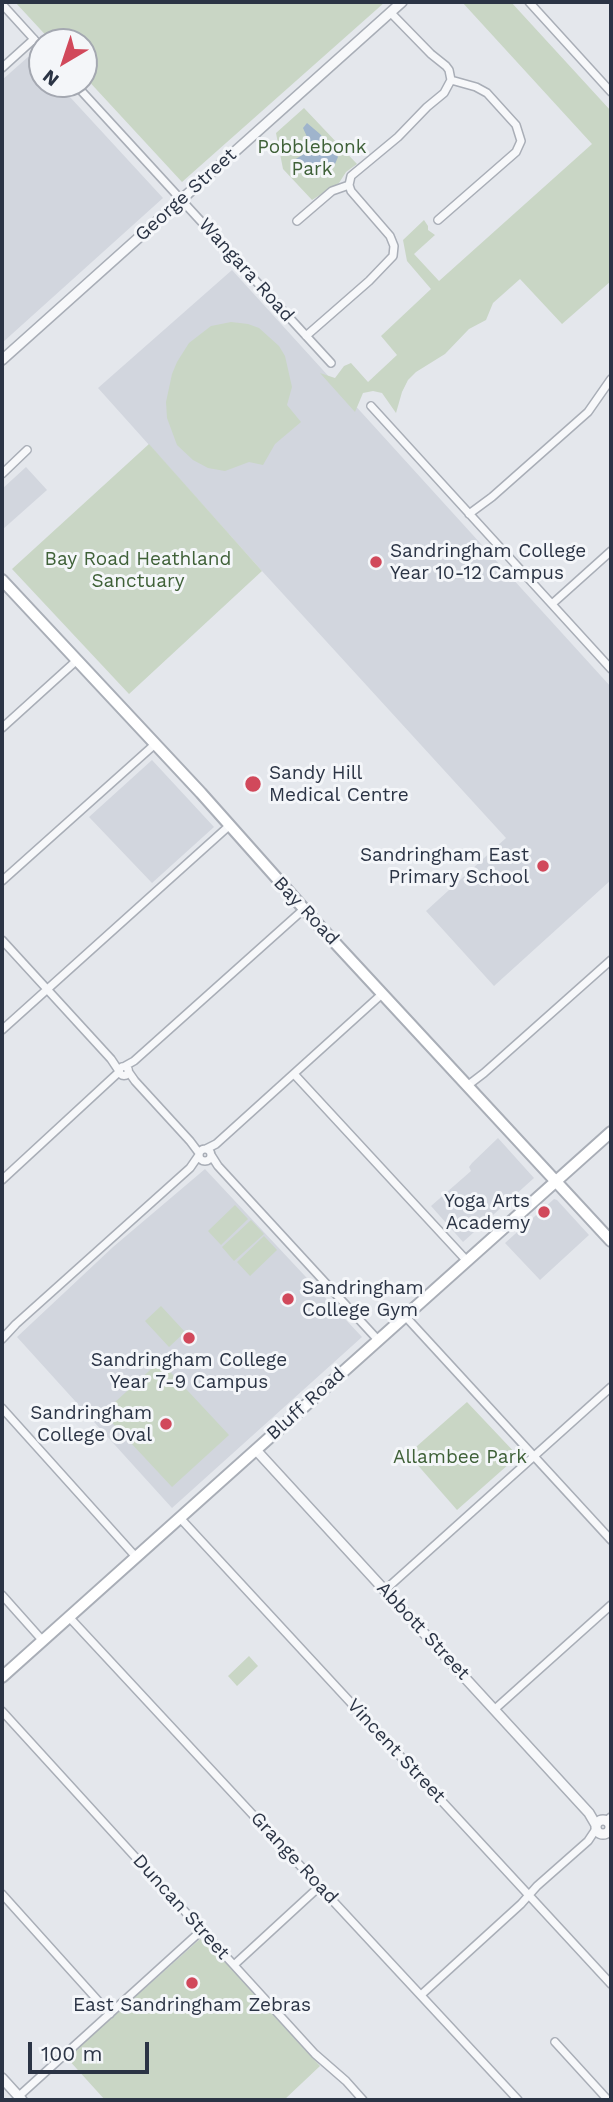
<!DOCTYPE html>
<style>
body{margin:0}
#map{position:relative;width:613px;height:2102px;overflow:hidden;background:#e4e7ec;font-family:"Work Sans",sans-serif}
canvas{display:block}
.frame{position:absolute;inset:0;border:4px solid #2b3445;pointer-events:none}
.north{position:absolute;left:28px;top:28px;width:70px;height:70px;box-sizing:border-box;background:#f4f6f9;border:2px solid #a4a8b1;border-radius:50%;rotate:219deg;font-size:19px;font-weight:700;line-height:28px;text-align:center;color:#2b3445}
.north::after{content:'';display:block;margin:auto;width:24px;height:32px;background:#d1495b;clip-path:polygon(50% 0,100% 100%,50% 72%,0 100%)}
.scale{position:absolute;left:28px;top:2042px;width:121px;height:32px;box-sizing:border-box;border:4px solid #2b3445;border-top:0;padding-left:9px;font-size:21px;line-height:24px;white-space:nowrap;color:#2b3445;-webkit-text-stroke:5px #f4f6f9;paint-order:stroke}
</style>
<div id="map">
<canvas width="613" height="2102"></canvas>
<div class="frame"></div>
<div class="north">N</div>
<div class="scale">100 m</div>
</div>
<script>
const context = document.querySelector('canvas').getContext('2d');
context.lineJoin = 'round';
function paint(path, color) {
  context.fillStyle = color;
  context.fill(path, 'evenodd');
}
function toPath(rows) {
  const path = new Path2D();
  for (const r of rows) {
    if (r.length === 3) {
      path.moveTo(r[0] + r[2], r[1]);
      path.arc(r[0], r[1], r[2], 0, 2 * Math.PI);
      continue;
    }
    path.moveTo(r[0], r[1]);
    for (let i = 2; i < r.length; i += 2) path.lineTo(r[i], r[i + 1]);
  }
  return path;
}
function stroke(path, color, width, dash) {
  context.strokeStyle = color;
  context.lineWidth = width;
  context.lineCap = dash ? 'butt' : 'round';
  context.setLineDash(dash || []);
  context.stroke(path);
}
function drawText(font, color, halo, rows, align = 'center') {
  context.font = font + ' "Work Sans",sans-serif';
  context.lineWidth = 6;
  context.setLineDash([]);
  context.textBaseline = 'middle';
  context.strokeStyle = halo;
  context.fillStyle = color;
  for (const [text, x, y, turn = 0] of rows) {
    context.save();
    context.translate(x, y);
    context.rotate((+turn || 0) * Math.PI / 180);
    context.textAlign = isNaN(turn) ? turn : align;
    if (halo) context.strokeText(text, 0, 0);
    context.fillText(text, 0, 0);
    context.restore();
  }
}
const built = toPath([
 [28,57,33,57,42,67,42,84,58,84,163,198,2,343,2,80],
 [232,270,611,687,611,880,494,986,426,911,506,838,262,571,98,388],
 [26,467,47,490,2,530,2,489],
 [152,760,214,827,152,883,89,817],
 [498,1138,534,1178,463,1242,431,1206,471,1171,469,1167,472,1163],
 [205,1169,362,1337,172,1508,17,1337,113,1247],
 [554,1199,557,1200,589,1235,540,1280,505,1243]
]);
const green = toPath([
 [15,2,385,2,182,182,84,76,84,42,52,42],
 [462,2,511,2,611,111,611,281,562,324,520,279,493,303,486,320,469,329,445,354,416,372,408,380,402,392,396,413,382,393,373,391,363,393,355,412,320,373,335,378,344,366,351,363,368,382,397,355,381,336,431,289,407,261,403,240,424,220,428,226,428,230,435,235,414,254,439,281,592,144],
 [304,108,357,164,346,172,339,183,312,200,283,169,276,133],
 [231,322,248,324,259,328,279,346,285,356,292,387,287,405,301,422,275,444,263,465,249,462,225,471,208,468,193,460,177,445,167,418,166,402,172,374,177,362,189,343,211,326],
 [149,444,262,571,129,694,12,569],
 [235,1205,248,1219,221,1245,208,1231],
 [251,1220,264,1234,234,1261,222,1247],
 [264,1236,277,1250,250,1276,237,1262],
 [161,1306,185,1332,169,1347,145,1321],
 [160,1361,229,1435,172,1487,103,1413],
 [467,1402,518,1456,457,1510,408,1454],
 [249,1656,258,1666,237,1686,228,1676],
 [200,1939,208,1943,320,2066,284,2100,105,2100,67,2058]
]);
const water = toPath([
 [307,123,320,134,338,157,335,164,323,169,313,165,299,168,294,165,294,160,309,151,308,139,303,128]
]);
const minor = toPath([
 [529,2,611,92],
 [2,4,42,48],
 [2,68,34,39],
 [75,84,331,363],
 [438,220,516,152,521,141,516,125,487,93,476,87,451,80],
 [297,221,332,191,349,185],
 [306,336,369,281,393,256,394,246,390,236,351,191,349,185,351,176,398,137,427,107,444,93,451,80,449,70,446,66,431,54,390,12],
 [371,406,611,669],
 [2,474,27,450],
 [469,514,492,497,588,412,611,379],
 [552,604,611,551],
 [2,728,76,661],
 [2,881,154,745],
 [2,940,111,1059,119,1071],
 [2,1030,230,825],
 [125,1066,134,1061,304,909],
 [124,1071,4.5],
 [128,1071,135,1081,190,1141,199,1153],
 [294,1074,467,1261],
 [467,1086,484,1073,611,960],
 [205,1155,6],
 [206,1149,216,1144,382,994],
 [211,1155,218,1166,378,1340],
 [2,1180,119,1072],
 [405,1316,611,1540],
 [2,1339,16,1324,190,1168,199,1155],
 [2,1408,136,1557],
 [180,1518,611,1984],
 [385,1590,611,1387],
 [2,1595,43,1641],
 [69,1617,518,2100],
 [495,1709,611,1605],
 [2,1711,315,2054,346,2081,363,2100],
 [606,1821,611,1817],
 [610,1825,611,1824],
 [2,1894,110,2014],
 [234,1965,320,1886],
 [421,1995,521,1904,537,1886,588,1841,596,1829],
 [555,2042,608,2100],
 [19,2096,202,1930]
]);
const tertiary = toPath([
 [2,360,402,2],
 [256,1450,589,1813,596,1825],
 [603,1827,7],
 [2,2078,22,2100]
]);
const secondary = toPath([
 [2,580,201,793,313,919,611,1241],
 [2,1677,611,1132]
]);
const markers = [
 [376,562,7,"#d1495b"],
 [253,784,9,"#d1495b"],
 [543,866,7,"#d1495b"],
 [544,1212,7,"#d1495b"],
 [288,1299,7,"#d1495b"],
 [189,1338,7,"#d1495b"],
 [166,1424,7,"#d1495b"],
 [192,1983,7,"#d1495b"]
];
const parkNames = [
 ["Pobblebonk",312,147],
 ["Park",312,169],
 ["Bay Road Heathland",138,559],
 ["Sanctuary",138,581],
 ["Allambee Park",460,1457]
];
const streetNames = [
 ["George Street",186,195,-42],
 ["Wangara Road",246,270,48],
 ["Bay Road",306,911,47],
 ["Bluff Road",306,1404,-42],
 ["Abbott Street",423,1631,47],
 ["Vincent Street",396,1751,47],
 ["Grange Road",294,1858,47],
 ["Duncan Street",181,1907,48]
];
const poiNames = [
 ["Sandringham College",390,551],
 ["Year 10-12 Campus",390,573],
 ["Sandy Hill",269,773],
 ["Medical Centre",269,795],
 ["Sandringham East",529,855,"right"],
 ["Primary School",529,877,"right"],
 ["Yoga Arts",530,1201,"right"],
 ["Academy",530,1223,"right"],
 ["Sandringham",302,1288],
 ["College Gym",302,1310],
 ["Sandringham College",189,1360,"center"],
 ["Year 7-9 Campus",189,1382,"center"],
 ["Sandringham",152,1413,"right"],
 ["College Oval",152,1435,"right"],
 ["East Sandringham Zebras",192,2005,"center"]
];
paint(built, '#d2d6de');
paint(green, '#c9d6c5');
paint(water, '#9fb4cc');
stroke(minor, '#a9aeb7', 10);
stroke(tertiary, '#a9aeb7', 12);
stroke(secondary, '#a9aeb7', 14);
stroke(minor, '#f7f8fa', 7);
stroke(tertiary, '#f7f8fa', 9);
stroke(secondary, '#fff', 10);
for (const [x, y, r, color] of markers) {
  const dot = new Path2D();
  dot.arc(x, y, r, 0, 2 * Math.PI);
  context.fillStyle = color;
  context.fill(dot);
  stroke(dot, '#f4f6f9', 2.5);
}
drawText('19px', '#3f6138', '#f4f6f9', parkNames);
drawText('19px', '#2b3445', '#f4f6f9', streetNames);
drawText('19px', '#2b3445', '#f4f6f9', poiNames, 'left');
</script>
